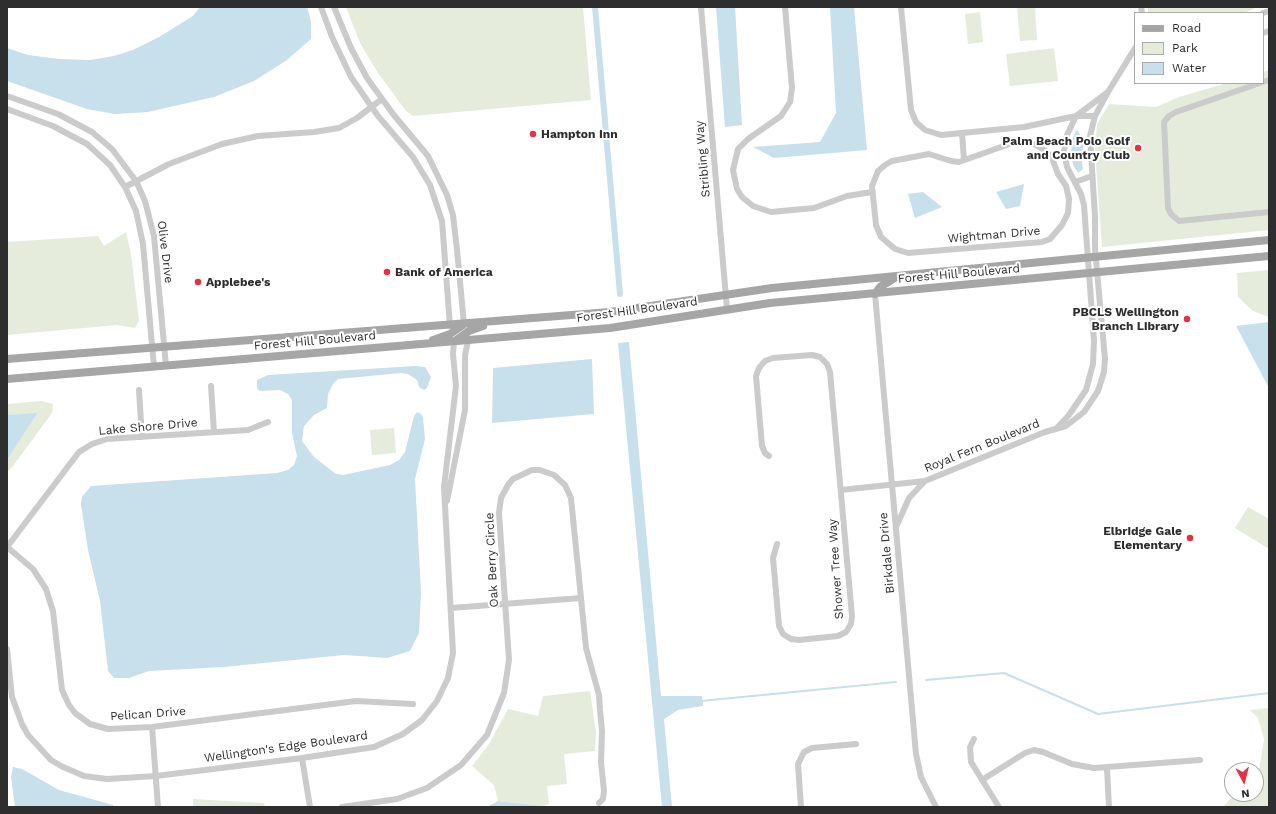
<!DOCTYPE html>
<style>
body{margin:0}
#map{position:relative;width:1276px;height:814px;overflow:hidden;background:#fff;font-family:"Work Sans",sans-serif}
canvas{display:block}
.frame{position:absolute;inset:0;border:8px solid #2e2e2e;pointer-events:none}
.legend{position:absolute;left:1134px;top:12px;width:130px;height:72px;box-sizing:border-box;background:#fff;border:1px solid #ababab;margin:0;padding:5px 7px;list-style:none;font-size:12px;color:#2e2e2e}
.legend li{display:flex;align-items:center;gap:8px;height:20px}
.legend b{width:20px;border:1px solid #ababab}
.north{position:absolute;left:1224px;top:762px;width:40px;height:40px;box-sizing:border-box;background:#fff;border:1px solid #ababab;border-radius:50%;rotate:173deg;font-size:11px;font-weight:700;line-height:16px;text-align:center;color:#2e2e2e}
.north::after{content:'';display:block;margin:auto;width:14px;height:18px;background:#e63043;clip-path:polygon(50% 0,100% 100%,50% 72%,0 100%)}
</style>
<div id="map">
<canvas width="1276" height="814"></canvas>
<div class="frame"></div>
<ul class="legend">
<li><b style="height:5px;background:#a6a6a6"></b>Road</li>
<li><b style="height:11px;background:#e5ecdc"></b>Park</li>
<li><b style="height:11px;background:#c8dfec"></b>Water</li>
</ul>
<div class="north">N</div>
</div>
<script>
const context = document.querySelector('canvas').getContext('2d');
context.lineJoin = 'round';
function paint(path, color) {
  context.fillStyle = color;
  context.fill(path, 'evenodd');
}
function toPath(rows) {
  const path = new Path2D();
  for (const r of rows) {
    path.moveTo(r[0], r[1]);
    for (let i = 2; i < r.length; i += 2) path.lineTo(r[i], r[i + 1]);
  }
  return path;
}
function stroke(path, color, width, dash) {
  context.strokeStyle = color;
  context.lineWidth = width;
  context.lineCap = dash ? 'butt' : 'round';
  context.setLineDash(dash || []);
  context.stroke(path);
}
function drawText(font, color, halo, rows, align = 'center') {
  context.font = font + ' "Work Sans",sans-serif';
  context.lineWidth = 4;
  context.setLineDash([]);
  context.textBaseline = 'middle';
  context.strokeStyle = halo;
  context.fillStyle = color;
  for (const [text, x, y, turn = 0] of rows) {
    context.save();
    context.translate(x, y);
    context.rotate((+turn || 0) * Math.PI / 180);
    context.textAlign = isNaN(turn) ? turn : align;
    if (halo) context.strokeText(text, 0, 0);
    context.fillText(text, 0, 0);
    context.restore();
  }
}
const green = toPath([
 [346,7,583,7,591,100,413,116,406,111,378,73,360,43],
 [1017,7,1035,7,1037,40,1020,41],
 [1148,7,1258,7,1244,13,1148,13],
 [980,12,983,42,968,44,965,14],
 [1054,48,1058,81,1010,86,1006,54],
 [1269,70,1269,230,1102,247,1095,151,1097,124,1109,104,1156,107,1179,97,1227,83,1263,83,1263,72],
 [126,232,131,254,139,320,135,328,117,325,7,335,7,242,98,236,104,246],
 [1269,270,1269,317,1253,311,1238,297,1237,273],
 [41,401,53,404,52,413,13,466,7,472,7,460,37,414,7,415,7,404],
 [394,428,396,453,372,455,370,430],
 [1248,507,1269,519,1269,549,1235,528],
 [590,691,596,732,595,751,564,754,567,784,547,786,549,804,543,806,498,801,494,785,472,766,489,744,508,709,538,716,543,696],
 [1269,708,1269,807,1223,807,1235,794,1256,794,1256,773,1259,770,1264,739,1258,718,1250,710],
 [193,799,264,803,265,807,193,807]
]);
const water = toPath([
 [200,7,307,7,311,22,311,39,287,60,254,81,214,97,148,112,115,114,87,109,7,81,7,48,28,55,59,59,90,60,114,56,133,50,159,37,193,16],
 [716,7,735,7,742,125,725,127],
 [830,7,854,7,867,150,774,158,753,147,820,142,836,113],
 [1077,129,1084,144,1081,157,1083,169,1078,173,1073,165,1071,152,1073,137],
 [1024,184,1020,206,1006,209,996,192],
 [923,192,942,207,915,218,908,194],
 [1269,322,1269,388,1236,326],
 [629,342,661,696,702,696,703,706,678,710,664,719,672,807,662,807,618,343],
 [592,359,594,414,492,423,493,368],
 [416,366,425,367,431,377,427,388,424,390,419,387,417,380,408,374,401,373,338,379,333,384,328,394,327,408,314,415,304,426,302,441,314,457,336,474,343,475,390,465,399,460,405,452,414,416,417,412,421,414,423,418,425,439,415,479,421,593,419,633,410,651,387,658,344,655,224,667,149,671,129,678,114,678,108,671,100,601,88,550,81,504,82,497,91,486,277,473,288,470,294,465,297,456,292,433,292,400,288,394,280,390,260,391,257,388,257,380,268,375],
 [37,413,37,414,7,460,7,415],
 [13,767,22,769,59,790,113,805,113,807,15,807,11,777],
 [498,801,543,806,544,807,487,807]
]);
const stream = toPath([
 [926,680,1004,673,1098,714,1269,693],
 [701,701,896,682]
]);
const canal = toPath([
 [595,7,620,294]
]);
const minor = toPath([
 [321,7,332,37,351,77,378,116,413,157,430,185,442,221,450,326],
 [334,7,351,48,367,78,393,114,428,156,447,195,453,215,457,250,464,324],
 [701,7,727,309],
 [785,7,792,88,790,102,781,116,748,139,738,149,733,170,737,189,742,197,753,206,771,212,814,208,847,196,872,192],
 [901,7,911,110,916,122,925,130,941,135,962,133,1024,127,1076,116,1095,116],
 [1141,7,1142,13],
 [1263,13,1269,11],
 [1263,33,1269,31],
 [1263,82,1269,80],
 [1260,83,1176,112,1169,116,1164,122,1168,208,1171,214,1179,221,1269,212],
 [1108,92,1135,48],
 [7,96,58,114,92,132,112,149,136,181,145,201,154,236,166,366],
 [7,109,53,126,87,144,110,165,125,187,136,211,143,244,154,367],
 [962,133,964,160],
 [1015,142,1032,143,1046,151,1052,158,1058,174,1066,186,1069,199,1068,213,1062,225,1050,239,1042,242,908,253,895,249,881,237,876,225,872,186,878,171,885,165,892,161,929,154,951,161,959,162,1015,142],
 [1075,182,1092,176],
 [125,187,169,164,222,144,258,136,314,132,339,128,357,118,382,99],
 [875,294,916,754,921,777,936,807],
 [211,386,214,432],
 [139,390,142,437],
 [769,456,765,453,762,446,756,376,759,368,765,361,773,358,812,355,820,357,827,364,830,372,852,616,851,624,846,632,838,636,799,640,791,639,783,634,779,626,773,558,777,544],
 [841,490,925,481,1045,432,1066,426,1084,412,1098,391,1104,372,1105,359,1095,249,1095,217,1090,136,1095,116,1108,92,1076,116,1067,135,1064,151,1067,167,1081,194,1084,205,1094,341,1093,364,1086,390,1069,415,1056,429],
 [447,501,465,410,465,355,468,341],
 [897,525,909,498,925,481],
 [7,547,33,569,46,589,53,611,62,690,69,705,75,713,90,724,108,729,152,727,356,701,413,704],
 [7,547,79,452,92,444,107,439,248,430,268,422],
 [451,608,581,598],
 [7,649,12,697,22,724,28,735,51,760,61,766,84,776,107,779,156,776,302,758,374,747,403,734,422,720,437,701,448,678,453,653,444,487,456,386,453,354,454,342],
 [152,727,158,807],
 [974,739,970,747,971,762,999,807],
 [302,758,310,807],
 [1107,769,1109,807],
 [982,780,1025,753,1034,750,1043,752,1072,764,1094,768,1200,760],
 [342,807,397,799,427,788,461,765,487,735,504,693,509,660,499,513,501,498,508,485,513,479,532,470,540,470,554,475,565,485,571,498,586,648,599,695,600,710,602,731,601,762,604,791,603,799,599,803],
 [801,807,798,764,804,752,812,748,856,744]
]);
const major = toPath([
 [875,294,880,287,896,277],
 [433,340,450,334,463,325],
 [455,341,469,331,483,326],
 [7,359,610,312,772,288,1269,240],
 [7,379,610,328,770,303,1269,256]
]);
const markers = [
 [533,134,4,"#e63043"],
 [1138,148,4,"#e63043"],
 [387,272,4,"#e63043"],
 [198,282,4,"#e63043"],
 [1187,319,4,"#e63043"],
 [1190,538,4,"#e63043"]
];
const poiNames = [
 ["Hampton Inn",541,134],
 ["Palm Beach Polo Golf",1130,141,"right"],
 ["and Country Club",1130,155,"right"],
 ["Bank of America",395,272],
 ["Applebee's",206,282],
 ["PBCLS Wellington",1179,312,"right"],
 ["Branch Library",1179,326,"right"],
 ["Elbridge Gale",1182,531,"right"],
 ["Elementary",1182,545,"right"]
];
const streetNames = [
 ["Stribling Way",703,159,-95],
 ["Wightman Drive",994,235,-5],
 ["Olive Drive",165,252,83],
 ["Forest Hill Boulevard",959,274,-5],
 ["Forest Hill Boulevard",637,310,-8],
 ["Forest Hill Boulevard",315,341,-5],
 ["Lake Shore Drive",148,427,-5],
 ["Royal Fern Boulevard",982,446,-22],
 ["Birkdale Drive",887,553,-95],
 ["Oak Berry Circle",492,560,-93],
 ["Shower Tree Way",836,569,-94],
 ["Pelican Drive",148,714,-4],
 ["Wellington's Edge Boulevard",286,747,-8]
];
paint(green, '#e5ecdc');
paint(water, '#c8dfec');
stroke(stream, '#c8dfec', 2);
stroke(canal, '#c8dfec', 6);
stroke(minor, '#cbcbcb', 6);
stroke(major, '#a6a6a6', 8);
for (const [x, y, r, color] of markers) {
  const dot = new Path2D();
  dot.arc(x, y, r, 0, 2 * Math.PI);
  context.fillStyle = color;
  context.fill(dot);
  stroke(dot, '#fff', 1.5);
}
drawText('bold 12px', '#2e2e2e', '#fff', poiNames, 'left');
drawText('12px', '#2e2e2e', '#fff', streetNames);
</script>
